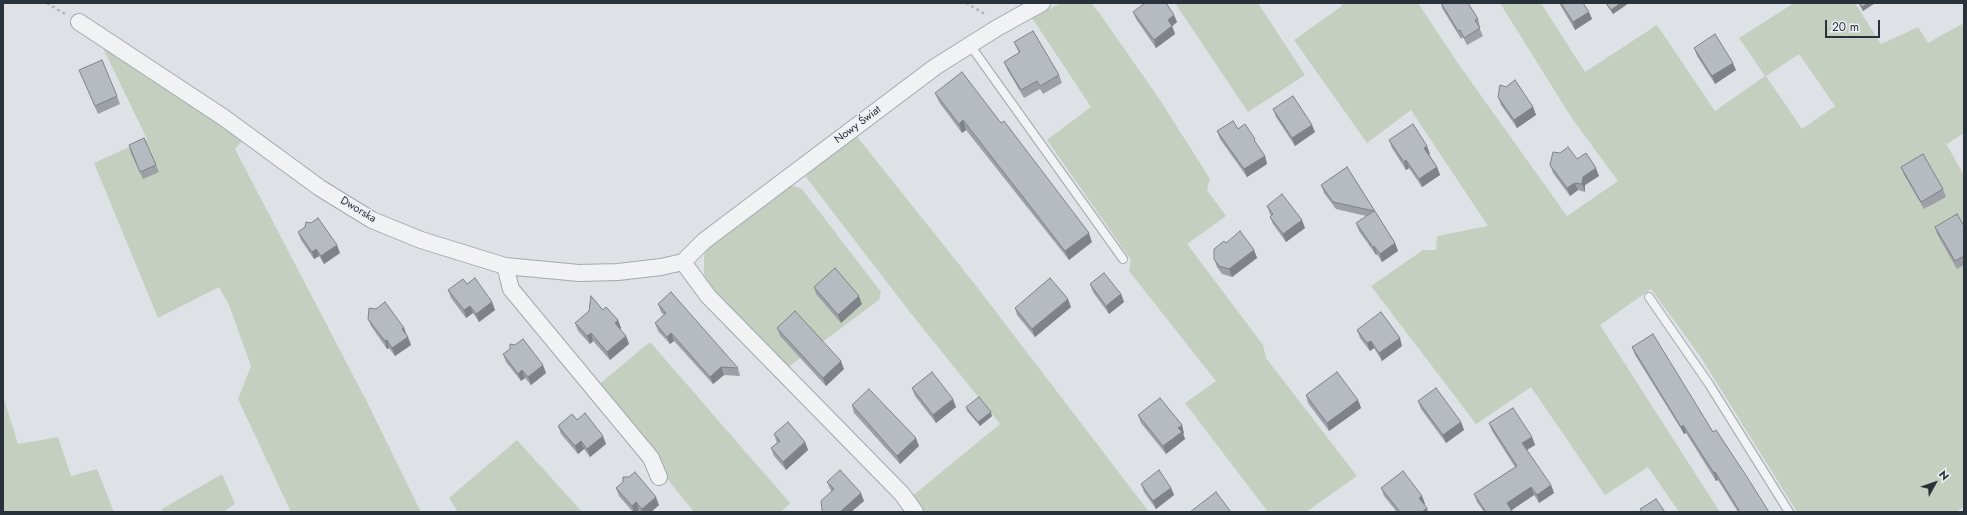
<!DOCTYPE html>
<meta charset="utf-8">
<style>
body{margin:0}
#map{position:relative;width:1967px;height:515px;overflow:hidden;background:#dee1e6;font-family:Jost,sans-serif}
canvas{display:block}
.frame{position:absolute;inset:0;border:4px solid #29313b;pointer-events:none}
.north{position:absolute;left:1915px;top:463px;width:40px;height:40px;-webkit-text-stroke:3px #edf0f4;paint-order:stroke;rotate:50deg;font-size:11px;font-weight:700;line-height:16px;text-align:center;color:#29313b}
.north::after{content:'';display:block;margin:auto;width:14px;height:18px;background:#29313b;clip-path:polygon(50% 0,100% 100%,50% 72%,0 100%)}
.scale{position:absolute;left:1825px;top:20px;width:55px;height:18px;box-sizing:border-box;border:2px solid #29313b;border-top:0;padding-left:5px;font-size:12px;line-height:14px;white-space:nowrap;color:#29313b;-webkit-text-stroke:3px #edf0f4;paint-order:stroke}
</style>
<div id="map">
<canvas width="1967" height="515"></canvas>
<div class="frame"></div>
<div class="north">N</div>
<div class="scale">20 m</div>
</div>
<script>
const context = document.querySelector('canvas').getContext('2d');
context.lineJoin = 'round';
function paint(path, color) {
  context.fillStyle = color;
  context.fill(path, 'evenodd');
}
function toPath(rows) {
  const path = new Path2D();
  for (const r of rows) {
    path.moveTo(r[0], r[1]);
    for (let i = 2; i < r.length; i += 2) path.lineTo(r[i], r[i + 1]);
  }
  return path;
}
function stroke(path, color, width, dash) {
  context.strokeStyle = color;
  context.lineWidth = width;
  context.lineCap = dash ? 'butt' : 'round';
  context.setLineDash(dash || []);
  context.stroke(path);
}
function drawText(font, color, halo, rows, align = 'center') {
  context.font = font + ' Jost,sans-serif';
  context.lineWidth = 3;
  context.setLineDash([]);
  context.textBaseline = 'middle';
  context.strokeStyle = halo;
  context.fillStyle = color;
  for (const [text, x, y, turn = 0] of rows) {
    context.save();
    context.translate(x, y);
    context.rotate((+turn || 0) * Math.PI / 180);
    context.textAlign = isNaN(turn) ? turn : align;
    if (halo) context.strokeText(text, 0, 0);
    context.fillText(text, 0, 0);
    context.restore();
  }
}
const green = toPath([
 [1061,3,1091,3,1100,14,1160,100,1210,179,1207,190,1226,216,1187,244,1263,345,1266,358,1357,476,1306,512,1268,512,1185,403,1216,381,1129,271,1131,260,1047,140,1091,107,1032,18],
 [1175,3,1258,3,1305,75,1248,112],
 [1341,3,1418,3,1457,62,1567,216,1618,181,1571,117,1500,3,1541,3,1585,72,1657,25,1715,111,1765,76,1739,38,1794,3,1855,3,1881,44,1918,27,1928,43,1964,23,1964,133,1947,144,1944,140,1964,175,1964,507,1955,512,1797,512,1700,356,1651,289,1600,325,1720,512,1679,512,1648,467,1605,495,1531,387,1476,424,1371,286,1423,250,1436,250,1437,236,1488,226,1411,110,1367,143,1294,40,1342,6],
 [1799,54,1835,106,1802,129,1766,76],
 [100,42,242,141,235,149,367,402,421,512,291,512,238,399,251,366,229,305,219,287,158,318,94,163,147,139],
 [855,134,977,287,1149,512,921,512,911,497,1000,424,909,311,806,177,809,171],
 [794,186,802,189,881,292,879,300,787,368,712,292,704,274,704,255,710,244,786,187],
 [650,342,790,503,781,512,694,512,665,476,597,386],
 [3,396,18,444,58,437,71,476,97,469,114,512,3,512],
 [517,440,582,512,458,512,449,498],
 [222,474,235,504,223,512,163,512,162,509]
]);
const path = toPath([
 [47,3,65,14],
 [966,3,982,12,986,16]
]);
const lane = toPath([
 [970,45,1123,259],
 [1649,297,1709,384,1789,512]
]);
const street = toPath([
 [79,22,223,117,320,188,372,220,421,240,505,266,579,273,618,272,661,267,683,262],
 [683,262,704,241,935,67,997,28,1042,3],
 [683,262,708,296,902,494,915,512],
 [505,266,511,289,651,458,659,477]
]);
const wall = toPath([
 [1441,3,1468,3,1478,19,1480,27,1479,27,1483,36,1467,45,1463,37,1461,39,1442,8],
 [1559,3,1583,3,1592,19,1575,30],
 [1605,3,1629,3,1613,14],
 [1858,3,1875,3,1863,11],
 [1156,4,1174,15,1177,22,1172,26,1175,34,1156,48,1136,19,1133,12],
 [1014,42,1059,75,1062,83,1043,94,1040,89,1024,98,1007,69,1004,62,1019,53],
 [1694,48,1736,70,1715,84,1697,56],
 [79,70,117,96,120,104,98,114],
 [935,93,1092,242,1069,260,966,130,962,133,939,102],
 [1498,97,1533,107,1536,115,1517,128,1501,105],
 [1273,109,1315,132,1295,146,1276,117],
 [1238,129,1258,147,1265,156,1267,164,1247,177,1220,139,1217,131],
 [1389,140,1430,154,1429,154,1437,167,1440,175,1422,187,1409,168,1406,170,1392,148],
 [129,145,156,165,159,172,143,179,131,153],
 [1577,159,1599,176,1585,185,1585,192,1578,190,1570,196,1553,173,1550,165],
 [1347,167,1395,243,1398,251,1382,262,1377,254,1376,255,1359,231,1356,223,1366,216,1336,209,1324,193,1321,185],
 [1901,167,1943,189,1946,197,1924,209,1904,175],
 [1267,206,1305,228,1286,242,1273,224,1270,217,1271,216,1270,214],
 [1964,226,1964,265,1957,269,1937,234,1935,227],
 [298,232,340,253,324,264,319,256,314,259,301,240],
 [1226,243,1254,250,1257,258,1232,277,1222,274,1217,267,1214,259],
 [467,284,492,302,495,310,479,322,473,313,466,318,451,298,448,290],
 [1090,284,1121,294,1124,302,1109,314,1093,292],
 [814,287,862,304,841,323,816,294],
 [658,304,738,368,740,376,724,375,713,384,674,341,670,344,658,331,655,323,664,315,661,312],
 [1071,307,1035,337,1017,315,1015,308],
 [603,310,618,320,621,328,620,329,626,336,629,344,610,360,593,341,590,344,578,331,575,323],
 [368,319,404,328,411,345,395,356,389,348,387,349,371,326],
 [777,328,844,369,826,386,780,336],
 [1357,330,1402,346,1382,361,1374,348,1370,351,1360,338],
 [1632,347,1713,432,1769,512,1738,512,1718,480,1716,481,1686,433,1684,434,1635,355],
 [503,354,546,373,531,385,525,378,521,381,506,362],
 [912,388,956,407,936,423,915,396],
 [1306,395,1358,400,1361,408,1329,431,1308,403],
 [1418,401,1461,422,1464,430,1446,443,1421,409],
 [852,405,919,446,900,464,854,413],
 [966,407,992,416,980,426,967,411],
 [1138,415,1184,433,1183,434,1185,439,1166,454,1141,423],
 [577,420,606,444,590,457,584,449,578,454,561,434,558,426],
 [1489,423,1532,437,1535,445,1527,450,1551,485,1554,493,1539,503,1534,495,1512,510,1513,512,1484,512,1477,502,1474,494,1515,467,1492,431],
 [774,434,805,442,808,450,786,470,774,456,771,448,777,443],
 [827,482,864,501,851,512,823,512,822,510,832,492,830,489],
 [1141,484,1171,488,1174,495,1156,509,1144,492],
 [616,488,659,505,651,512,640,512,639,510,637,512,633,512,619,496],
 [1381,488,1422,496,1425,504,1423,504,1428,512,1397,512,1384,496]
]);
const shadedWall = toPath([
 [1621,3,1629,3,1613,14,1611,10],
 [1868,3,1875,3,1863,11,1862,7],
 [1589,12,1592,19,1575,30,1573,22],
 [1174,15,1177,22,1170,28,1168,20],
 [1172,26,1175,34,1156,48,1154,40],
 [1733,63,1736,70,1715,84,1712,76],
 [1533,107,1536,115,1517,128,1514,120],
 [963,120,966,130,962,133,959,124],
 [1312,125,1315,132,1295,146,1292,138],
 [1427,146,1430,154,1427,156,1424,148],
 [1265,156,1267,164,1247,177,1244,169],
 [1406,160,1409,168,1406,170,1404,162],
 [1437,167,1440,175,1422,187,1419,179],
 [1596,168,1599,176,1585,185,1585,192,1582,184,1583,177],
 [1575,183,1578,190,1570,196,1567,188],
 [1302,220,1305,228,1286,242,1283,234],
 [1089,233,1092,242,1069,260,1065,251],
 [1395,243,1398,251,1382,262,1380,254],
 [337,245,340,253,324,264,321,256],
 [1374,246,1377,254,1376,255,1373,247],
 [316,249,319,256,314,259,312,252],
 [1254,250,1257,258,1232,277,1229,269],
 [1121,294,1124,302,1109,314,1106,306],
 [859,296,862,304,841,323,838,315],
 [1068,299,1071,307,1035,337,1032,329],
 [492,302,495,310,479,322,476,314],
 [470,306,473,313,466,318,464,310],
 [618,320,621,328,618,331,615,323],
 [404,328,407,336,402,329],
 [591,333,593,341,590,344,587,336],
 [671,333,674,341,670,344,667,337],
 [626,336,629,344,610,360,607,352],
 [408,337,411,345,395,356,392,348],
 [1400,338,1402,346,1382,361,1379,353],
 [387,340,389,348,387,349,385,341],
 [1371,341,1374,348,1370,351,1367,343],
 [841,361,844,369,826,386,823,378],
 [543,365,546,373,531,385,528,377],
 [721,367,724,375,713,384,710,377],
 [522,370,525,378,521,381,518,374],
 [953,399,956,407,936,423,933,415],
 [1358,400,1361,408,1329,431,1327,423],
 [991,412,992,416,980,426,978,422],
 [1461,422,1464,430,1446,443,1443,435],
 [1182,425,1184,433,1183,434,1185,439,1166,454,1163,446,1178,428],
 [1683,425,1686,433,1684,434,1681,427],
 [603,436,606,444,590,457,587,449],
 [1532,437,1535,445,1525,451,1522,443],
 [916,438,919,446,900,464,897,456],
 [581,441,584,449,578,454,575,446],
 [805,442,808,450,786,470,783,462],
 [1715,472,1718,480,1716,481,1714,473],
 [1551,485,1554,493,1539,503,1537,495],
 [1531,487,1534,495,1510,511,1507,503],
 [1171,488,1174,495,1156,509,1153,501],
 [861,493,864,501,851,512,840,512],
 [1422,496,1425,504,1421,506,1419,498],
 [656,497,659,505,651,512,643,512,642,509],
 [636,502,639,510,637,512,634,512,632,506],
 [1427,508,1428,512,1422,512]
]);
const building = toPath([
 [1145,3,1156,3,1156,4,1158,3,1166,3,1174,15,1168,20,1172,26,1154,40,1133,12,1145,3],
 [1441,3,1468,3,1478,19,1475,20,1480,28,1464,38,1460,30,1458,31,1441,3],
 [1561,3,1583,3,1589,12,1573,22,1561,3],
 [1606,3,1621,3,1611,10,1606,3],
 [1860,3,1868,3,1862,7,1860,3],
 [1033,31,1059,75,1040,86,1037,81,1021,90,1004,62,1020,52,1014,42,1033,31],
 [1715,34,1733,63,1712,76,1694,48,1715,34],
 [102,60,117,96,95,106,79,70,102,60],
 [962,72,1001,123,1004,121,1089,233,1065,251,963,120,959,124,935,93,962,72],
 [1515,80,1533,107,1514,120,1498,97,1500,85,1506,87,1515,80],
 [1293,96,1312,125,1292,138,1273,109,1293,96],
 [1233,121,1238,129,1245,124,1255,139,1254,140,1265,156,1244,169,1217,131,1233,121],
 [1413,124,1427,146,1424,148,1437,167,1419,179,1406,160,1404,162,1389,140,1413,124],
 [144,138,156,165,140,172,129,145,144,138],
 [1568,147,1577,159,1586,153,1596,168,1583,177,1582,184,1575,183,1567,188,1550,165,1553,152,1560,153,1568,147],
 [1923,154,1943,189,1921,202,1901,167,1923,154],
 [1347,167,1395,243,1380,254,1374,246,1373,247,1356,223,1374,211,1333,202,1321,185,1347,167],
 [1282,194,1302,220,1283,234,1270,217,1273,214,1267,206,1282,194],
 [1957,214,1964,226,1964,256,1955,261,1935,227,1957,214],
 [318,218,337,245,321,256,316,249,312,252,298,232,305,227,306,222,311,223,318,218],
 [1240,231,1254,250,1229,269,1219,266,1214,259,1214,249,1224,241,1226,243,1240,231],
 [835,268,859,296,838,315,814,287,835,268],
 [1104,273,1121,294,1106,306,1090,284,1104,273],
 [475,278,492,302,476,314,470,306,464,310,448,290,463,279,467,284,475,278],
 [1050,278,1068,299,1032,329,1015,308,1050,278],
 [671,292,738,368,721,367,710,377,671,333,667,337,655,323,666,313,658,304,671,292],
 [591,296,603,310,606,307,618,320,615,323,626,336,607,352,591,333,587,336,575,323,589,311,591,296],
 [385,302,404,328,402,329,408,337,392,348,387,340,385,341,368,319,369,308,376,309,385,302],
 [795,311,841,361,823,378,777,328,795,311],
 [1381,312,1400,338,1379,353,1371,341,1367,343,1357,330,1381,312],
 [1653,334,1713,432,1716,430,1747,477,1769,512,1740,512,1715,472,1714,473,1683,425,1681,427,1632,347,1653,334],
 [523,339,543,365,528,377,522,370,518,374,503,354,510,349,510,344,515,345,523,339],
 [932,372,953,399,933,415,912,388,932,372],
 [1337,372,1358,400,1327,423,1306,395,1337,372],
 [1436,388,1461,422,1443,435,1418,401,1436,388],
 [869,389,916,438,897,456,852,405,869,389],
 [979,397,991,412,978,422,966,407,979,397],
 [1160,398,1182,425,1178,428,1182,432,1163,446,1138,415,1160,398],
 [1513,408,1532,437,1522,443,1551,485,1537,495,1531,487,1507,503,1512,511,1511,512,1486,512,1474,494,1517,466,1489,423,1513,408],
 [585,413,603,436,587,449,581,441,575,446,558,426,572,414,577,420,585,413],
 [788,422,805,442,783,462,771,448,780,441,774,434,788,422],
 [840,470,861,493,840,512,824,512,822,510,821,501,834,489,827,482,840,470],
 [1159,470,1171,488,1153,501,1141,484,1159,470],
 [1403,471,1422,496,1419,498,1427,508,1422,512,1400,512,1381,488,1403,471],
 [635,472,656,497,642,509,636,502,632,506,616,488,623,482,623,477,629,477,635,472],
 [1216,492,1231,512,1190,512,1216,492],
 [1656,499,1665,512,1642,512,1640,509,1656,499]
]);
const streetNames = [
 ["Nowy Świat",858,125,-37],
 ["Dworska",358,210,31]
];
paint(green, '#c5cfc0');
stroke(lane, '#a4a9af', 10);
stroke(street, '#a4a9af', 18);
stroke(path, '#b4b8bc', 2.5, [3, 3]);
stroke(lane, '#f0f2f4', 8);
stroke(street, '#f0f2f4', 16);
paint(wall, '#9da1a7');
paint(shadedWall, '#7f8388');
paint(building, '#b6bbc2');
stroke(building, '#7f8388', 1);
drawText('11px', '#29313b', '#edf0f4', streetNames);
</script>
